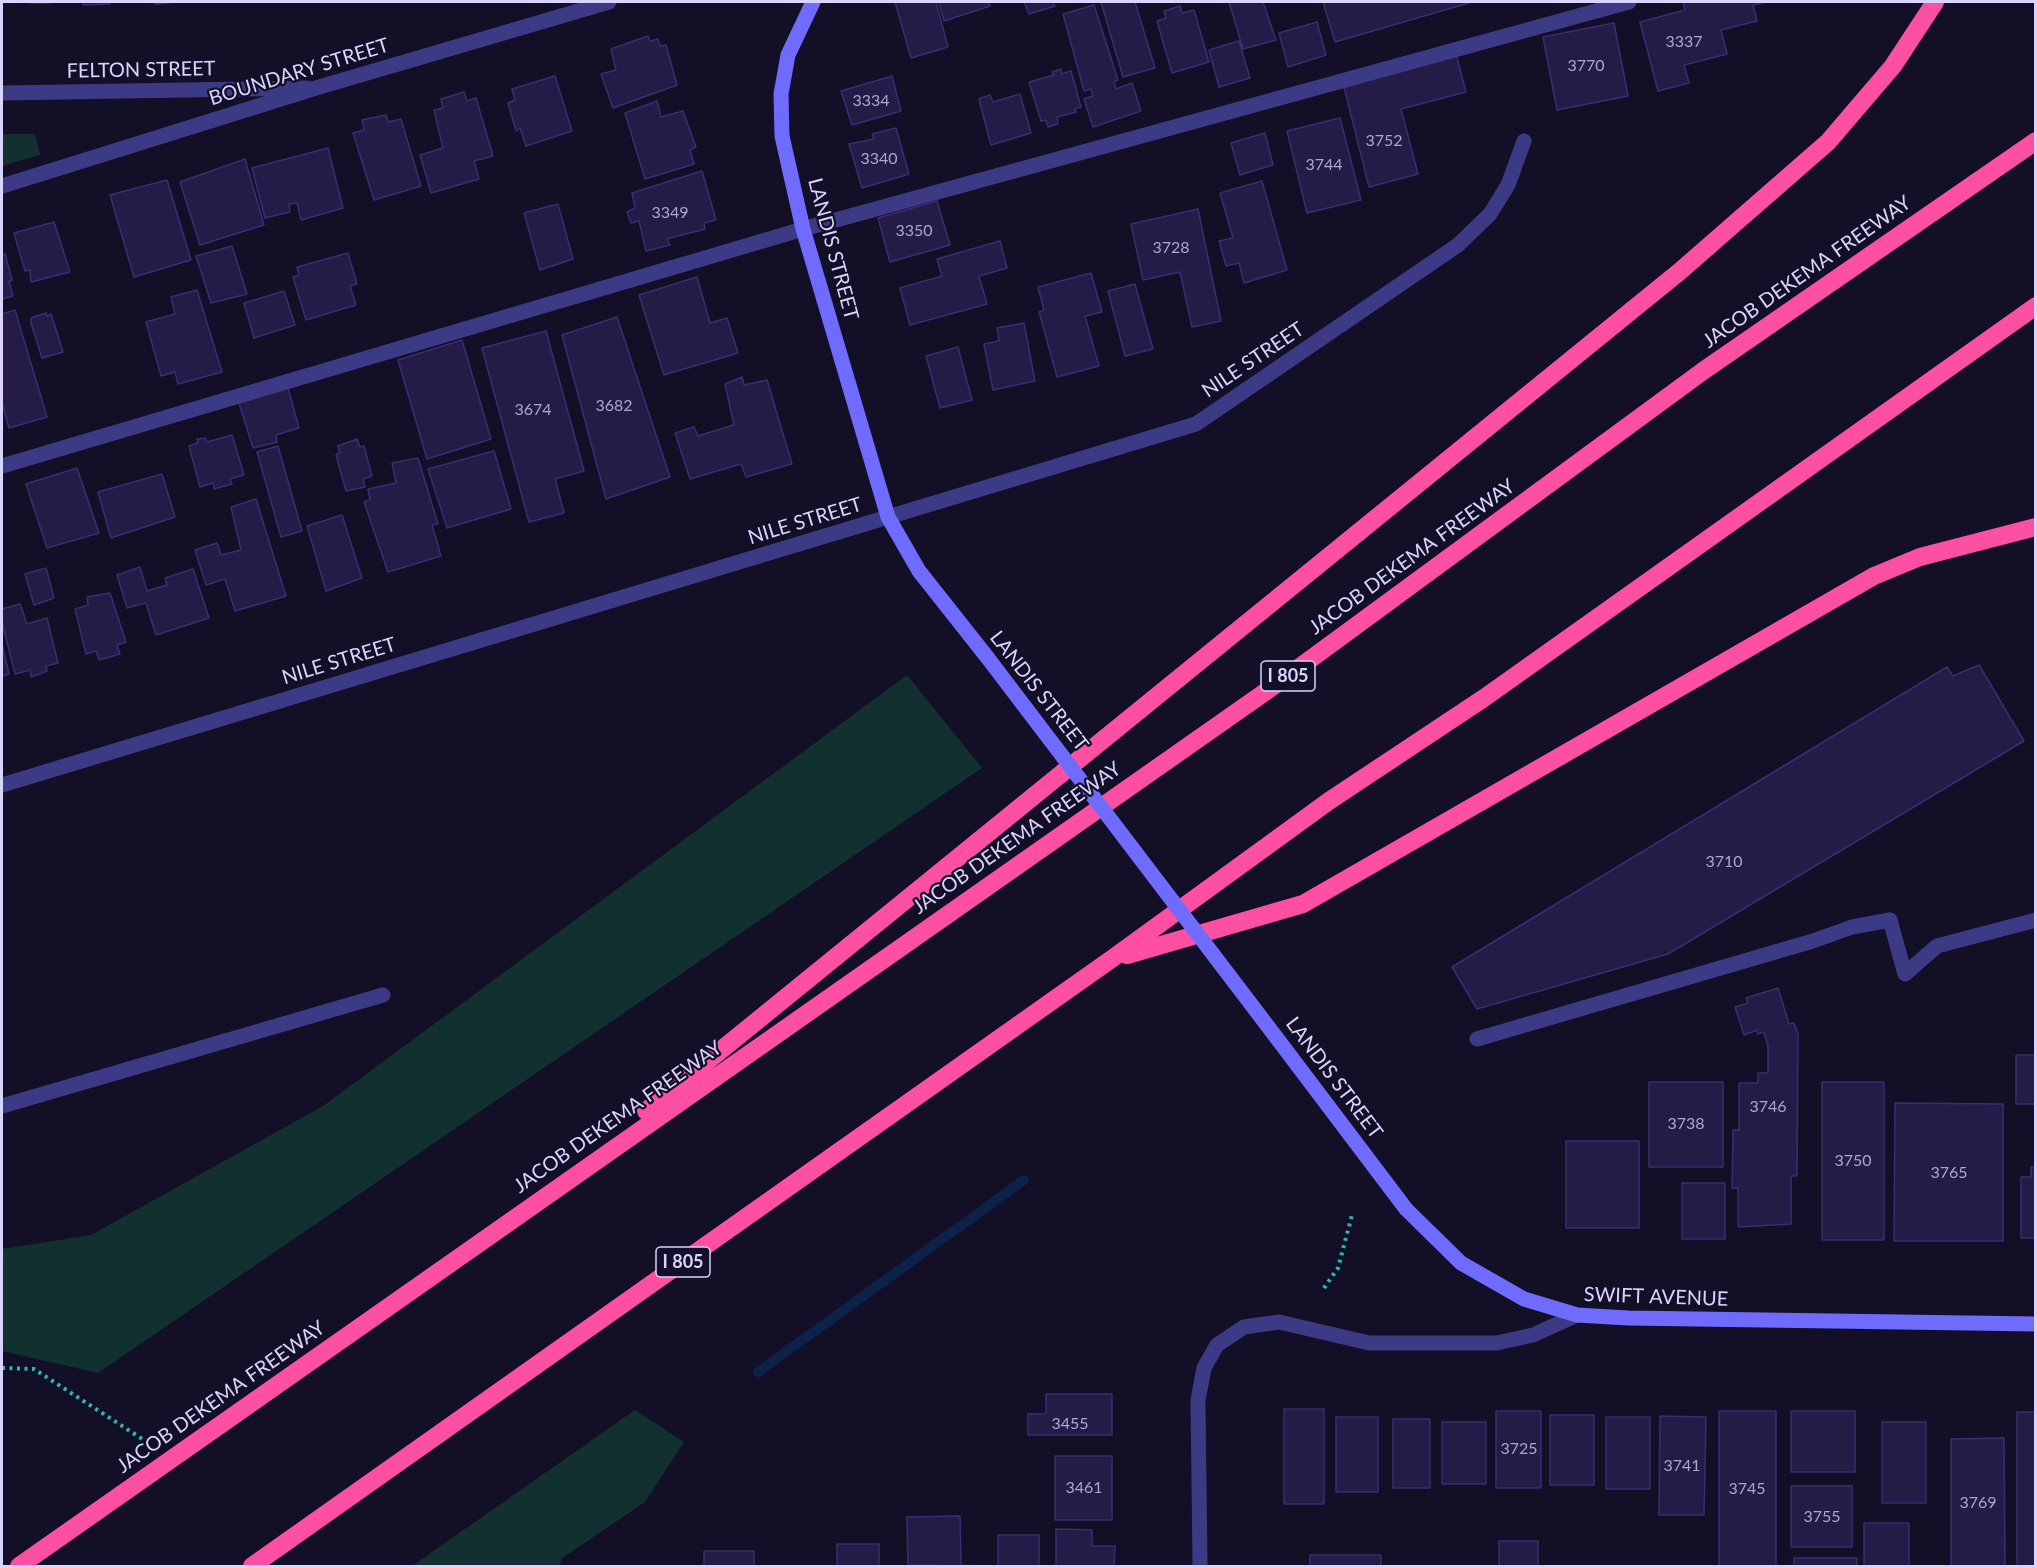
<!DOCTYPE html>
<style>
body{margin:0}
#map{position:relative;width:2037px;height:1568px;overflow:hidden;background:#130f26;font-family:Lato,sans-serif}
canvas{display:block}
.frame{position:absolute;inset:0;border:3px solid #d9d4ff;pointer-events:none}
</style>
<div id="map">
<canvas width="2037" height="1568"></canvas>
<div class="frame"></div>
</div>
<script>
const context = document.querySelector('canvas').getContext('2d');
context.lineJoin = 'round';
function paint(path, color) {
  context.fillStyle = color;
  context.fill(path, 'evenodd');
}
function toPath(rows) {
  const path = new Path2D();
  for (const r of rows) {
    path.moveTo(r[0], r[1]);
    for (let i = 2; i < r.length; i += 2) path.lineTo(r[i], r[i + 1]);
  }
  return path;
}
function stroke(path, color, width, dash) {
  context.strokeStyle = color;
  context.lineWidth = width;
  context.lineCap = dash ? 'butt' : 'round';
  context.setLineDash(dash || []);
  context.stroke(path);
}
function drawText(font, color, halo, rows, align = 'center') {
  context.font = font + ' Lato,sans-serif';
  context.lineWidth = 4.5;
  context.setLineDash([]);
  context.textBaseline = 'middle';
  context.strokeStyle = halo;
  context.fillStyle = color;
  for (const [text, x, y, turn = 0] of rows) {
    context.save();
    context.translate(x, y);
    context.rotate((+turn || 0) * Math.PI / 180);
    context.textAlign = isNaN(turn) ? turn : align;
    if (halo) context.strokeText(text, 0, 0);
    context.fillText(text, 0, 0);
    context.restore();
  }
}
const green = toPath([
 [2,134,35,134,40,155,2,166],
 [907,675,982,768,98,1373,2,1351,2,1249,91,1235,323,1106],
 [635,1410,684,1442,645,1502,561,1559,560,1566,412,1566]
]);
const stream = toPath([
 [758,1372,1024,1180]
]);
const building = toPath([
 [30,2,50,2,50,3,30,3,30,2],
 [83,2,110,2,110,4,83,5,83,2],
 [154,2,178,2,155,4,154,2],
 [895,2,936,2,948,47,911,58,895,2],
 [939,2,989,2,990,6,944,21,939,2],
 [1024,2,1053,2,1055,6,1029,14,1024,2],
 [1101,2,1135,2,1155,68,1123,77,1101,2],
 [1229,2,1263,2,1276,40,1243,49,1229,2],
 [1323,2,1472,2,1335,42,1323,2],
 [1683,2,1766,2,1753,5,1757,21,1721,30,1727,54,1684,65,1689,83,1658,91,1640,22,1685,10,1683,2],
 [1094,5,1118,80,1114,82,1116,89,1132,83,1141,111,1093,127,1084,99,1093,96,1091,89,1084,91,1063,14,1094,5],
 [1180,6,1182,13,1194,10,1209,62,1172,73,1157,21,1166,18,1164,11,1180,6],
 [1317,22,1326,55,1288,67,1279,33,1317,22],
 [1614,23,1628,96,1557,110,1543,37,1614,23],
 [648,36,650,41,658,39,660,46,666,45,677,85,613,108,601,74,616,70,611,49,648,36],
 [1239,41,1250,78,1219,87,1209,50,1239,41],
 [1456,54,1466,92,1401,109,1418,174,1369,187,1343,83,1456,54],
 [1061,69,1061,74,1071,71,1081,107,1075,109,1076,112,1057,117,1058,124,1048,127,1046,120,1041,121,1029,82,1054,75,1052,72,1061,69],
 [555,76,572,131,526,146,520,128,516,131,508,103,515,100,512,89,555,76],
 [892,76,901,111,852,125,841,91,892,76],
 [464,92,467,101,476,98,493,156,474,161,479,179,431,193,420,155,443,148,434,110,443,108,441,99,464,92],
 [1020,94,1031,133,991,145,979,99,990,95,993,102,1020,94],
 [657,101,661,117,683,111,696,147,690,150,694,164,645,179,625,113,657,101],
 [386,115,388,122,401,119,421,186,374,200,353,133,364,130,362,120,386,115],
 [1340,118,1361,200,1307,213,1287,131,1340,118],
 [896,128,909,174,862,188,849,144,874,139,872,134,896,128],
 [1265,133,1273,165,1240,175,1231,143,1265,133],
 [328,148,343,208,301,220,297,203,289,204,290,212,265,218,252,168,328,148],
 [245,159,264,225,200,245,180,182,245,159],
 [702,171,716,220,704,223,705,229,667,239,670,245,646,251,639,221,631,223,627,212,635,208,632,193,702,171],
 [167,180,191,260,134,277,110,195,167,180],
 [1262,181,1287,270,1244,283,1239,263,1226,266,1219,241,1233,238,1220,193,1262,181],
 [937,201,950,245,890,262,878,218,937,201],
 [558,204,573,259,540,270,524,213,558,204],
 [1198,209,1221,321,1192,327,1180,272,1143,280,1131,224,1198,209],
 [54,222,70,272,31,282,30,270,25,271,14,233,54,222],
 [1000,241,1007,268,979,276,987,304,910,325,900,288,942,276,937,259,1000,241],
 [232,246,247,294,211,303,196,256,232,246],
 [348,253,357,284,350,286,356,305,306,320,293,277,299,275,297,267,348,253],
 [5,254,12,280,9,281,13,296,2,299,2,255,5,254],
 [1091,273,1102,312,1085,316,1099,366,1057,377,1039,312,1044,310,1038,287,1091,273],
 [697,277,710,323,727,318,738,353,664,375,639,295,697,277],
 [1135,284,1153,349,1125,356,1108,291,1135,284],
 [197,290,222,372,178,384,175,372,161,376,146,322,175,314,171,297,197,290],
 [284,291,295,325,254,338,244,303,284,291],
 [15,310,47,417,9,428,2,402,2,314,15,310],
 [46,313,47,316,51,314,63,352,42,358,31,323,31,318,46,313],
 [617,317,670,477,606,499,562,335,617,317],
 [1024,323,1035,381,993,390,984,344,999,341,997,328,1024,323],
 [546,331,584,471,555,479,564,513,529,522,482,348,546,331],
 [462,340,491,439,427,459,398,360,462,340],
 [958,347,972,400,940,408,926,356,958,347],
 [742,377,744,385,767,380,792,464,746,477,741,464,690,479,675,433,694,427,698,436,734,425,725,384,742,377],
 [288,388,299,428,276,435,277,442,253,448,239,403,288,388],
 [232,435,244,475,230,479,232,484,214,489,213,483,200,487,189,446,198,443,197,439,205,438,207,442,232,435],
 [357,439,360,447,364,446,372,476,363,479,365,487,346,491,336,455,340,453,338,446,357,439],
 [278,446,302,531,281,537,257,452,278,446],
 [494,451,511,509,447,528,428,469,494,451],
 [418,458,438,524,432,525,441,556,388,572,364,502,370,500,368,489,396,483,392,463,418,458],
 [77,468,99,533,47,548,26,484,77,468],
 [162,474,175,517,111,538,98,492,162,474],
 [256,499,286,596,235,611,225,579,206,585,195,550,217,543,221,555,241,550,231,507,256,499],
 [342,515,362,578,326,591,307,526,342,515],
 [140,567,147,591,167,585,165,578,193,569,209,618,156,635,146,603,127,608,117,575,140,567],
 [46,568,54,598,34,605,25,574,46,568],
 [110,593,126,642,117,645,120,654,99,660,96,651,86,654,75,609,88,605,87,597,110,593],
 [20,604,27,624,47,618,58,663,46,666,47,671,31,677,30,670,15,674,2,622,2,609,20,604],
 [2,644,9,674,2,676,2,644],
 [1979,665,2024,741,1668,954,1477,1009,1452,967,1947,667,1953,676,1979,665],
 [1778,988,1789,1024,1794,1023,1798,1034,1797,1176,1791,1176,1791,1224,1738,1227,1738,1188,1732,1188,1733,1130,1739,1130,1739,1083,1758,1083,1758,1073,1768,1073,1768,1046,1764,1032,1758,1034,1757,1030,1744,1035,1735,1007,1748,1003,1746,998,1778,988],
 [2016,1055,2036,1055,2036,1104,2016,1104,2016,1055],
 [1649,1082,1723,1082,1723,1167,1649,1167,1649,1082],
 [1822,1082,1884,1082,1884,1240,1822,1240,1822,1082],
 [1895,1103,2003,1104,2003,1241,1894,1241,1895,1103],
 [1566,1141,1639,1141,1639,1228,1566,1228,1566,1141],
 [2031,1167,2036,1167,2036,1238,2021,1238,2021,1177,2031,1177,2031,1167],
 [1682,1183,1725,1183,1725,1239,1682,1239,1682,1183],
 [1046,1394,1112,1394,1112,1435,1028,1435,1028,1414,1046,1414,1046,1394],
 [1284,1409,1324,1409,1324,1504,1284,1504,1284,1409],
 [1496,1411,1541,1411,1541,1488,1496,1488,1496,1411],
 [1719,1411,1776,1411,1776,1566,1719,1566,1719,1411],
 [1791,1411,1855,1411,1855,1472,1791,1472,1791,1411],
 [2017,1412,2036,1412,2036,1566,2017,1566,2017,1412],
 [1550,1415,1594,1415,1594,1485,1550,1485,1550,1415],
 [1660,1416,1706,1417,1704,1515,1659,1515,1660,1416],
 [1336,1417,1378,1417,1378,1492,1336,1492,1336,1417],
 [1606,1417,1650,1417,1650,1489,1606,1489,1606,1417],
 [1393,1419,1430,1419,1430,1488,1393,1488,1393,1419],
 [1442,1422,1486,1422,1486,1484,1442,1484,1442,1422],
 [1882,1422,1926,1422,1926,1503,1882,1503,1882,1422],
 [2004,1438,2005,1566,1951,1566,1951,1439,2004,1438],
 [1055,1456,1112,1456,1112,1520,1055,1520,1055,1456],
 [1791,1486,1852,1486,1852,1547,1791,1547,1791,1486],
 [960,1516,961,1565,979,1566,908,1565,907,1517,960,1516],
 [1864,1523,1909,1523,1909,1566,1864,1566,1864,1523],
 [1056,1529,1092,1530,1092,1546,1115,1546,1114,1566,1056,1566,1056,1529],
 [998,1535,1039,1535,1039,1566,998,1566,998,1535],
 [1499,1541,1538,1541,1538,1566,1499,1566,1499,1541],
 [837,1544,879,1544,879,1566,837,1566,837,1544],
 [704,1551,754,1551,754,1566,704,1566,704,1551],
 [1310,1555,1381,1555,1381,1566,1310,1566,1310,1555],
 [1794,1558,1857,1558,1857,1566,1794,1566,1794,1558]
]);
const path = toPath([
 [1324,1288,1338,1268,1352,1215],
 [2,1368,34,1369,147,1442]
]);
const service = toPath([
 [2,466,803,229,1629,2],
 [1477,1039,1813,941,1852,927,1890,920],
 [2,1106,383,995]
]);
const minor = toPath([
 [2,93,307,88],
 [888,517,1196,424,1458,245,1490,214,1508,185,1524,141],
 [1890,920,1905,974,1937,946,2036,920],
 [1200,1566,1198,1400,1204,1368,1217,1345,1244,1327,1279,1322,1369,1343,1497,1343,1533,1335,1577,1315]
]);
const tertiary = toPath([
 [2,186,316,88,609,2],
 [2,785,888,517]
]);
const secondary = toPath([
 [813,2,788,55,781,94,782,136,803,229,888,517,919,571,987,657],
 [1276,1037,1406,1209,1461,1263,1524,1299,1577,1315,1628,1318,2036,1324]
]);
const motorway = toPath([
 [1127,955,1303,904,1874,576,1920,557,2036,527],
 [646,1111,1679,272,1828,142,1893,66,1935,2],
 [19,1566,1278,683,1703,371,2036,141],
 [252,1566,1113,958,1329,801,1484,698,2036,306]
]);
const secondaryBridge = toPath([
 [987,657,1276,1037]
]);
const numberNames = [
 ["3337",1684,42],
 ["3770",1586,66],
 ["3334",871,101],
 ["3752",1384,141],
 ["3340",879,159],
 ["3744",1324,165],
 ["3349",670,213],
 ["3350",914,231],
 ["3728",1171,248],
 ["3682",614,406],
 ["3674",533,410],
 ["3710",1724,862],
 ["3746",1768,1107],
 ["3738",1686,1124],
 ["3750",1853,1161],
 ["3765",1949,1173],
 ["3455",1070,1424],
 ["3725",1519,1449],
 ["3741",1682,1466],
 ["3461",1084,1488],
 ["3745",1747,1489],
 ["3769",1978,1503],
 ["3755",1822,1517]
];
const shields = [
 [1288,676,54],
 [683,1262,54]
];
const shieldNames = [
 ["I 805",1288,676],
 ["I 805",683,1262]
];
const streetNames = [
 ["FELTON STREET",141,70,-1],
 ["BOUNDARY STREET",299,72,-17],
 ["LANDIS STREET",833,249,75],
 ["JACOB DEKEMA FREEWAY",1807,272,-35],
 ["NILE STREET",1253,360,-34],
 ["NILE STREET",805,521,-17],
 ["JACOB DEKEMA FREEWAY",1412,557,-36],
 ["NILE STREET",339,661,-17],
 ["LANDIS STREET",1039,691,52],
 ["JACOB DEKEMA FREEWAY",1017,838,-35],
 ["LANDIS STREET",1334,1078,53],
 ["JACOB DEKEMA FREEWAY",618,1117,-35],
 ["SWIFT AVENUE",1656,1297,2],
 ["JACOB DEKEMA FREEWAY",221,1397,-35]
];
paint(green, '#12302f');
stroke(stream, '#0c2248', 10);
paint(building, '#241b47');
stroke(building, '#3b2d73', 1.5);
stroke(path, '#2fb8b0', 4, [3, 4.5]);
stroke(service, '#3d3a85', 15);
stroke(minor, '#3d3a85', 15);
stroke(tertiary, '#3d3a85', 15);
stroke(secondary, '#6f6bff', 15);
stroke(motorway, '#ff4fa3', 18);
stroke(secondaryBridge, '#6f6bff', 15);
drawText('16px', '#aca6d1', null, numberNames);
for (const [x, y, w] of shields) {
  const box = new Path2D();
  box.roundRect(x - w / 2, y - 15, w, 30, 4.5);
  context.fillStyle = '#130f26';
  context.fill(box);
  stroke(box, '#d9d4ff', 1.5);
}
drawText('bold 18px', '#d9d4ff', null, shieldNames);
drawText('20px', '#d9d4ff', '#130f26', streetNames);
</script>
